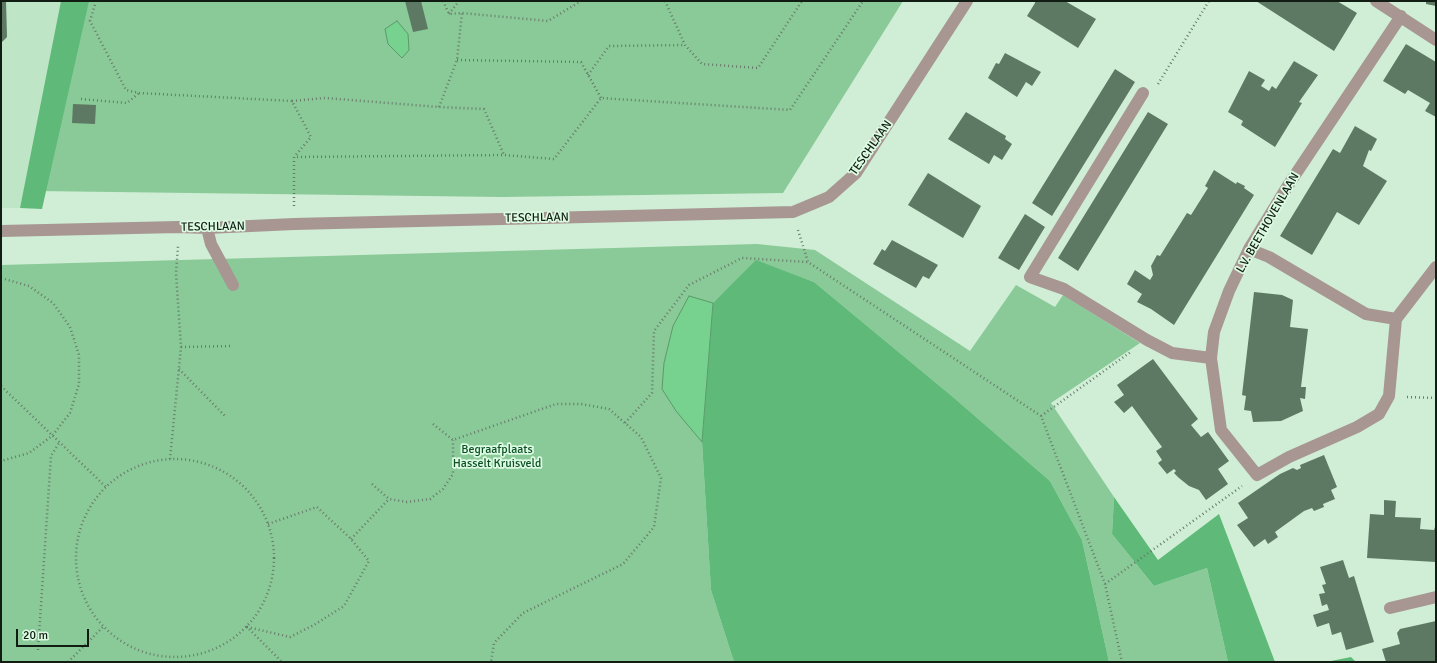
<!DOCTYPE html>
<style>
body{margin:0}
#map{position:relative;width:1437px;height:663px;overflow:hidden;background:#cfeed5;font-family:Signika,sans-serif}
canvas{display:block}
.frame{position:absolute;inset:0;border:2px solid #111c13;pointer-events:none}
.scale{position:absolute;left:16px;top:629px;width:73px;height:18px;box-sizing:border-box;border:2px solid #111c13;border-top:0;padding-left:5px;font-size:12px;line-height:14px;white-space:nowrap;color:#111c13;-webkit-text-stroke:3px #dcfbe2;paint-order:stroke}
</style>
<div id="map">
<canvas width="1437" height="663"></canvas>
<div class="frame"></div>
<div class="scale">20 m</div>
</div>
<script>
const context = document.querySelector('canvas').getContext('2d');
context.lineJoin = 'round';
function paint(path, color) {
  context.fillStyle = color;
  context.fill(path, 'evenodd');
}
function toPath(rows) {
  const path = new Path2D();
  for (const r of rows) {
    if (r.length === 3) {
      path.moveTo(r[0] + r[2], r[1]);
      path.arc(r[0], r[1], r[2], 0, 2 * Math.PI);
      continue;
    }
    path.moveTo(r[0], r[1]);
    for (let i = 2; i < r.length; i += 2) path.lineTo(r[i], r[i + 1]);
  }
  return path;
}
function stroke(path, color, width, dash) {
  context.strokeStyle = color;
  context.lineWidth = width;
  context.lineCap = dash ? 'butt' : 'round';
  context.setLineDash(dash || []);
  context.stroke(path);
}
function drawText(font, color, halo, rows, align = 'center') {
  context.font = font + ' Signika,sans-serif';
  context.lineWidth = 3.5;
  context.setLineDash([]);
  context.textBaseline = 'middle';
  context.strokeStyle = halo;
  context.fillStyle = color;
  for (const [text, x, y, turn = 0] of rows) {
    context.save();
    context.translate(x, y);
    context.rotate((+turn || 0) * Math.PI / 180);
    context.textAlign = isNaN(turn) ? turn : align;
    if (halo) context.strokeText(text, 0, 0);
    context.fillText(text, 0, 0);
    context.restore();
  }
}
const built = toPath([
 [1,1,61,1,20,208,1,208]
]);
const green = toPath([
 [70,1,903,1,783,193,502,197,36,191],
 [757,244,815,250,970,351,1016,285,1055,307,1063,295,1140,343,1051,403,1114,497,1112,534,1154,586,1207,568,1228,662,1109,662,1082,540,1050,481,953,397,814,282,757,261,713,303,702,442,711,590,734,662,1,662,1,265]
]);
const forest = toPath([
 [61,1,89,1,42,209,20,208],
 [756,260,814,282,953,397,1050,481,1082,540,1109,662,734,662,711,590,702,442,713,303],
 [1114,497,1158,560,1219,514,1275,662,1228,662,1207,568,1154,586,1112,534],
 [1351,657,1356,662,1326,662]
]);
const water = toPath([
 [397,21,408,34,409,50,402,58,388,44,385,29,397,21],
 [689,296,713,303,702,442,676,411,662,389,664,363,673,326,689,296]
]);
const building = toPath([
 [1,1,6,1,7,37,1,43],
 [405,1,421,1,428,29,413,32],
 [1035,1,1065,1,1096,19,1078,48,1027,16,1035,3],
 [1256,1,1337,1,1357,13,1334,51],
 [1426,1,1436,1,1436,6,1426,4],
 [1406,44,1436,62,1436,117,1425,111,1430,103,1408,90,1405,94,1383,81],
 [1005,53,1041,72,1032,86,1026,82,1017,97,988,78,996,63,999,64],
 [1294,61,1318,75,1299,102,1302,103,1275,147,1241,125,1243,121,1228,112,1249,71,1265,80,1261,86,1269,91,1272,86,1276,89],
 [1115,69,1135,82,1052,216,1032,203],
 [73,104,96,105,95,124,72,123],
 [966,112,1006,136,1005,139,1012,144,1002,160,994,155,989,164,948,139],
 [1148,112,1168,124,1078,271,1058,258],
 [1355,126,1377,139,1371,151,1369,150,1363,166,1387,181,1359,225,1337,212,1312,255,1280,236,1333,149,1340,153],
 [1214,170,1236,184,1237,182,1245,186,1244,188,1254,195,1174,325,1151,309,1137,302,1142,294,1127,284,1135,270,1150,280,1153,275,1151,266,1157,255,1160,256,1187,213,1191,215,1208,188,1205,186],
 [928,173,981,206,963,238,908,205],
 [1025,214,1045,227,1019,270,998,258],
 [892,240,938,265,929,279,923,276,916,288,873,264,882,249,885,251],
 [1254,292,1282,295,1293,300,1290,327,1308,329,1301,387,1306,387,1305,399,1300,398,1303,411,1281,421,1253,422,1251,411,1244,410,1246,396,1242,395],
 [1153,359,1198,419,1191,425,1201,437,1208,432,1229,461,1218,469,1228,484,1206,500,1199,490,1189,486,1179,478,1174,473,1176,471,1174,469,1167,474,1158,463,1162,460,1156,451,1162,447,1132,406,1124,413,1114,402,1124,395,1117,385],
 [1324,455,1337,487,1331,490,1335,499,1323,504,1324,507,1314,511,1312,508,1304,511,1275,532,1278,537,1268,544,1265,539,1254,547,1237,525,1248,518,1238,503,1280,474,1293,468,1297,470,1301,468,1300,465],
 [1384,500,1396,501,1395,517,1421,518,1420,529,1434,530,1436,524,1436,562,1367,558,1370,514,1384,515],
 [1343,560,1349,578,1354,576,1374,642,1346,650,1341,632,1332,635,1329,623,1317,627,1313,615,1329,610,1327,604,1322,606,1319,594,1325,593,1322,585,1326,584,1320,567],
 [1436,621,1436,662,1386,662,1382,649,1400,644,1397,633,1400,629]
]);
const path = toPath([
 [96,1,90,21,126,90,139,93,292,101,311,137,295,156],
 [443,1,449,14,462,13,548,21,581,1],
 [665,1,685,45,702,64,758,68,802,1],
 [449,14,459,1],
 [457,60,581,62,601,98],
 [588,75,609,46,685,45],
 [1158,84,1209,1],
 [81,99,127,103,139,93],
 [292,101,325,98,439,107,484,109,504,155],
 [439,107,457,60,462,13],
 [294,206,294,157,504,155,554,159,601,98,790,110,863,1],
 [798,230,808,262,1041,416,1105,584,1122,662],
 [1,278,29,286,53,303,70,327,79,355,79,384,70,413,52,436,29,453,1,461],
 [181,347,233,346],
 [179,369,226,417],
 [1,386,106,487],
 [1407,397,1436,398],
 [1041,416,1132,351],
 [625,423,652,393,654,331,689,285,742,258,808,262],
 [433,424,453,440,556,404,581,404,609,409,641,437,661,478,654,527,623,564,523,613,494,643,491,662],
 [170,459,181,347,176,273,178,246],
 [175,558,99],
 [372,484,389,499,407,502,430,499,443,489,453,474,453,440],
 [268,524,317,507,351,539,369,561,344,606,314,625,290,637,247,627,282,662],
 [351,539,389,499],
 [1105,584,1242,486],
 [38,650,51,456,59,443],
 [68,662,103,627]
]);
const minor = toPath([
 [1376,1,1436,40],
 [1401,16,1289,184,1249,249,1229,291,1214,332,1211,358,1221,430,1257,475,1289,457,1357,427,1379,414,1389,396,1396,319,1436,267],
 [1143,93,1030,277,1064,289,1147,340,1172,353,1211,358],
 [207,228,211,244,233,285],
 [1,231,178,227,207,228,294,224,793,212,829,197,856,173,967,1],
 [1249,249,1269,257,1366,314,1396,319],
 [1390,608,1436,597]
]);
const streetNames = [
 ["TESCHLAAN",871,148,-55],
 ["TESCHLAAN",537,218,-1],
 ["L.V. BEETHOVENLAAN",1268,223,-60],
 ["TESCHLAAN",213,227,-1]
];
const parkNames = [
 ["Begraafplaats",497,450],
 ["Hasselt Kruisveld",497,464]
];
paint(built, '#bfe5c7');
paint(green, '#8ac998');
paint(forest, '#5fb978');
paint(water, '#78d28f');
stroke(water, '#599b6a', 1);
paint(building, '#5d7963');
stroke(path, '#677b6a', 2.5, [1, 3]);
stroke(minor, '#a89693', 12);
drawText('12px', '#111c13', '#dcfbe2', streetNames);
drawText('12px', '#0e5127', '#dcfbe2', parkNames);
</script>
